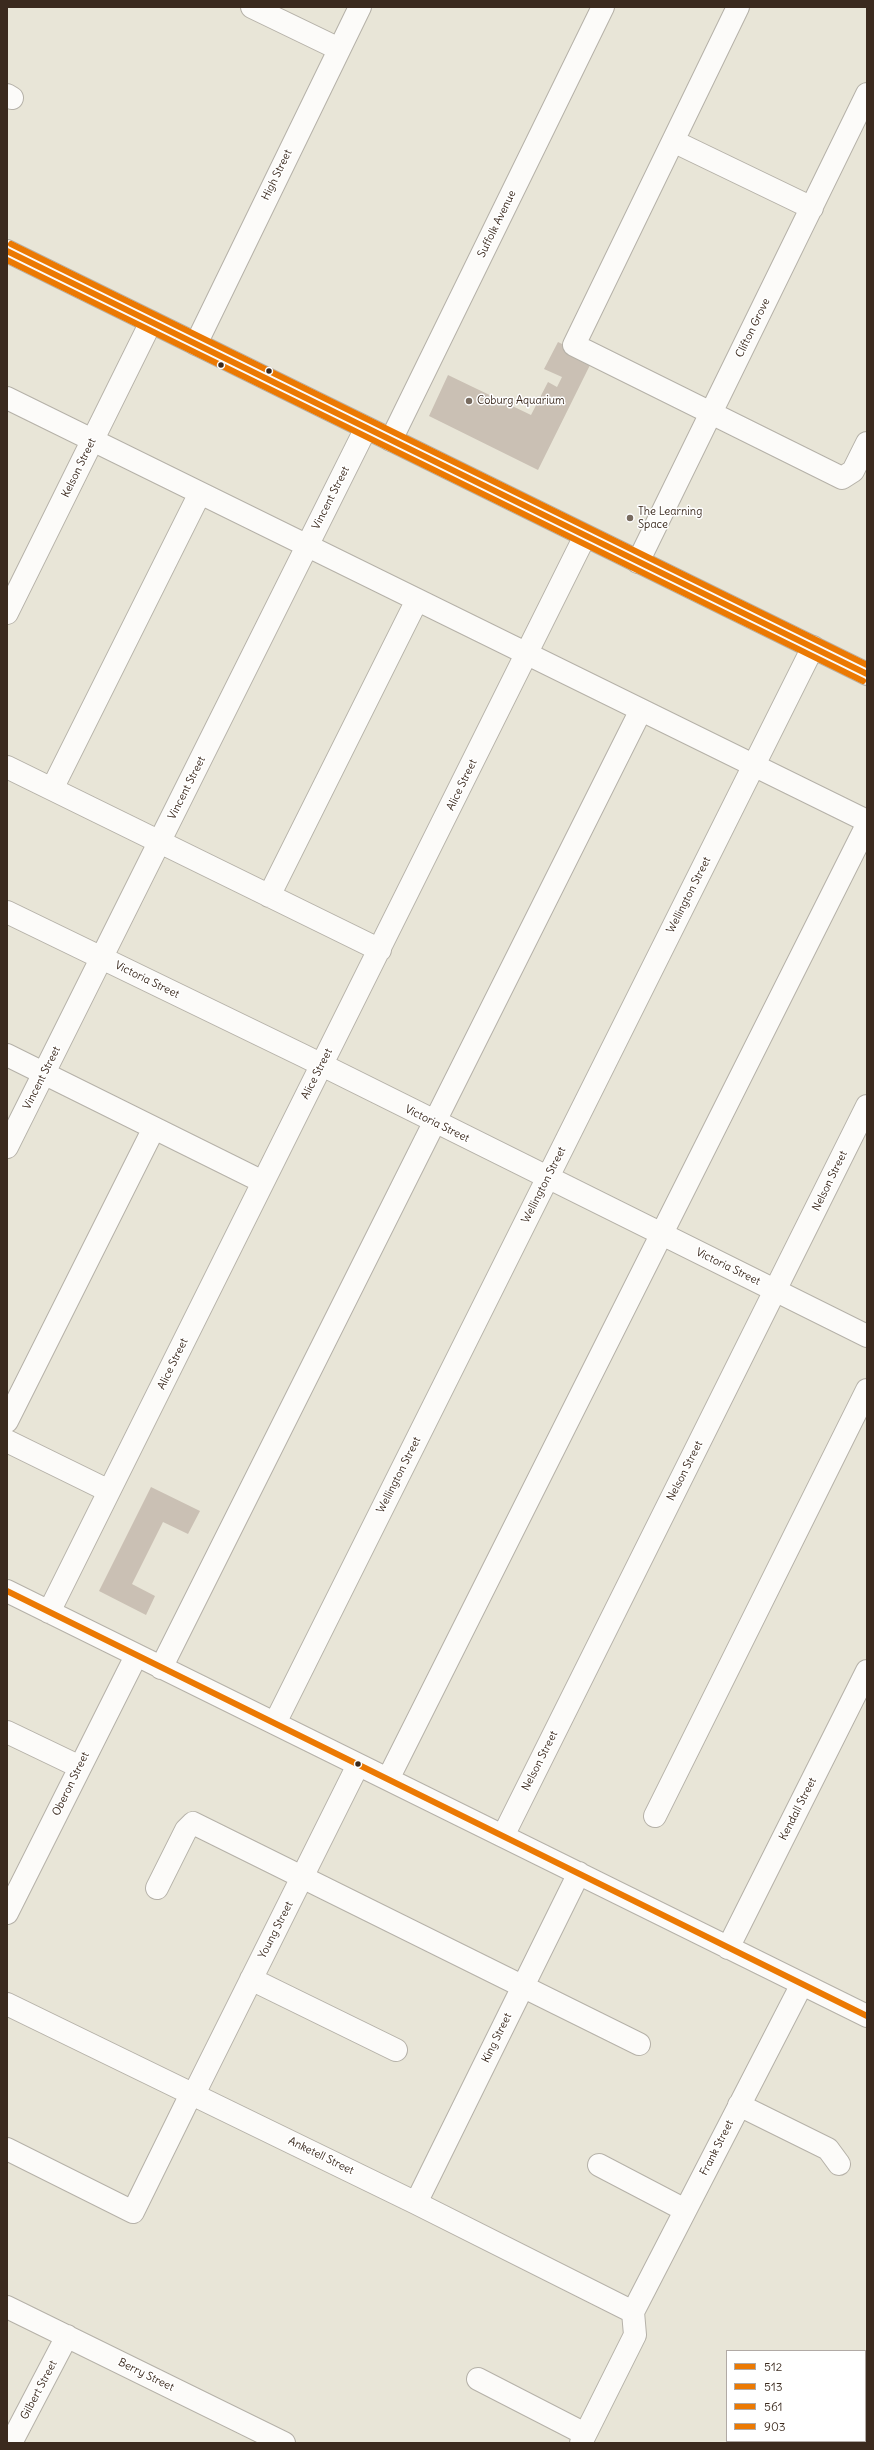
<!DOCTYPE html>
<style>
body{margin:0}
#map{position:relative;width:874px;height:2450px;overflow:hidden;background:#e8e5d7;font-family:Delius,sans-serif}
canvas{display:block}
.frame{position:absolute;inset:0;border:8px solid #3b2a1e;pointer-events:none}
.legend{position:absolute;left:726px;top:2350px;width:140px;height:92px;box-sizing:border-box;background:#fff;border:1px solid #b1aaa5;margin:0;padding:5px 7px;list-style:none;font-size:12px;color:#3b2a1e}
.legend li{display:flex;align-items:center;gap:8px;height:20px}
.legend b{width:20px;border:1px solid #b1aaa5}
</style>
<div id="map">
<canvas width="874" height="2450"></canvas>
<div class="frame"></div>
<ul class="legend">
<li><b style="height:5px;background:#eb7903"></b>512</li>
<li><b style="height:5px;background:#eb7903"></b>513</li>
<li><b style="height:5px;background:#eb7903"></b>561</li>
<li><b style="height:5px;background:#eb7903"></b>903</li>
</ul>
</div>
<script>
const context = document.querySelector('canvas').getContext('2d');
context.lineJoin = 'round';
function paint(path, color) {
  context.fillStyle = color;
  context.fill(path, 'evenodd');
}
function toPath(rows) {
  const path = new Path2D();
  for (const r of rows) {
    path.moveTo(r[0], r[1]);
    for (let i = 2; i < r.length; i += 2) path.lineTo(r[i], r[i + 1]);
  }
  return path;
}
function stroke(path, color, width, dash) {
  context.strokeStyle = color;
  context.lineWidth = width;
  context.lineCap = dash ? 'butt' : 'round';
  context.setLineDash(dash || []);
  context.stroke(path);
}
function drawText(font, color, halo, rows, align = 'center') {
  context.font = font + ' Delius,sans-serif';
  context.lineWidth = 3;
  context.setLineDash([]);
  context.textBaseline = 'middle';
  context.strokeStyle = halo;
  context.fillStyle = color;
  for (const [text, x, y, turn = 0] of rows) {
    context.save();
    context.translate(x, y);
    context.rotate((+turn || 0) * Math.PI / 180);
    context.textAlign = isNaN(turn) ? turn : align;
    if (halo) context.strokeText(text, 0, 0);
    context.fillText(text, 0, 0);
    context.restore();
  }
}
const building = toPath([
 [558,342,593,359,538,470,429,416,448,375,531,415,548,382,557,387,562,377,544,369],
 [151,1487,200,1511,188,1534,163,1522,132,1584,155,1596,146,1615,99,1591]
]);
const minor = toPath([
 [252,7,339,49],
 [738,7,574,345,842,478,853,471,867,443],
 [7,95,12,98],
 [673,141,812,208],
 [196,344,360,7],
 [7,398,867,821],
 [391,440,603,7],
 [638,562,867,94],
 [7,613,151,322],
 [7,767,380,950],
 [52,789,200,493],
 [269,896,417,600],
 [7,912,304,1056,867,1336],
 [7,1055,263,1182],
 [7,1147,366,428],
 [7,1421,154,1128],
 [7,1441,109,1491],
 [7,1591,867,2016],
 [49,1612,585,536],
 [161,1668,641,710],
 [275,1723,813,647],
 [7,1732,80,1767],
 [388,1779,867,825],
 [655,1816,867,1390],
 [503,1836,867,1106],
 [157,1888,186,1830,193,1823,639,2044],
 [7,1913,136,1656],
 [728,1948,867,1671],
 [251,1979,396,2050],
 [7,2004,416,2203,633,2312],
 [194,2094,358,1765],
 [739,2105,828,2149,839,2164],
 [7,2149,133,2212,191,2094],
 [599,2165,685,2210],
 [416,2203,579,1873],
 [7,2307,284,2443],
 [633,2312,802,1984],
 [478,2379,585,2434],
 [11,2443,67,2336],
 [581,2443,635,2335,633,2312]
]);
const highway = toPath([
 [7,251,867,674]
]);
const bus1 = toPath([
 [7,1591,867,2016]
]);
const bus2 = toPath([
 [7,251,867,674]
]);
const bus3 = toPath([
 [7,260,863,681]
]);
const bus4 = toPath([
 [11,244,867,665]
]);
const markers = [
 [221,365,3.5,"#3b2a1e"],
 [269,371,3.5,"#3b2a1e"],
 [469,401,4,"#786b5f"],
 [630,518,4,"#786b5f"],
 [358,1764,3.5,"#3b2a1e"]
];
const streetNames = [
 ["High Street",277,175,-64],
 ["Suffolk Avenue",497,224,-64],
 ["Clifton Grove",753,328,-64],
 ["Kelson Street",79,468,-64],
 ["Vincent Street",331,498,-63],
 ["Alice Street",462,785,-64],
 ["Vincent Street",187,788,-63],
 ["Wellington Street",689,895,-63],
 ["Victoria Street",147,980,26],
 ["Alice Street",317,1074,-63],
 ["Vincent Street",42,1078,-63],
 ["Victoria Street",437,1124,26],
 ["Nelson Street",830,1181,-64],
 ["Wellington Street",544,1185,-63],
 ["Victoria Street",728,1267,26],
 ["Alice Street",173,1364,-64],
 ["Nelson Street",685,1471,-63],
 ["Wellington Street",399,1475,-63],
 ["Nelson Street",540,1761,-63],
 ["Oberon Street",71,1784,-64],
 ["Kendall Street",798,1809,-63],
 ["Young Street",276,1930,-63],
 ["King Street",497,2038,-64],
 ["Frank Street",717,2148,-63],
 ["Anketell Street",321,2156,26],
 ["Berry Street",146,2375,26],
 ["Gilbert Street",39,2390,-62]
];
const poiNames = [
 ["Coburg Aquarium",477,401],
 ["The Learning",638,512],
 ["Space",638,525]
];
paint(building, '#cac0b4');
stroke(minor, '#b5b1a8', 24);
stroke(highway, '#b5b1a8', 24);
stroke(minor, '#fcfbf9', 22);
stroke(highway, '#fcfbf9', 22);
stroke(bus1, '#eb7903', 6);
stroke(bus2, '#eb7903', 6);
stroke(bus3, '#eb7903', 6);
stroke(bus4, '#eb7903', 6);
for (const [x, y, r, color] of markers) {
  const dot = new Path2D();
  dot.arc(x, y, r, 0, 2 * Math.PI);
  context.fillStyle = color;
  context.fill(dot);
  stroke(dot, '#fff', 1.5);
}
drawText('11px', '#3b2a1e', '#fff', streetNames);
drawText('11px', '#3b2a1e', '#fff', poiNames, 'left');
</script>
